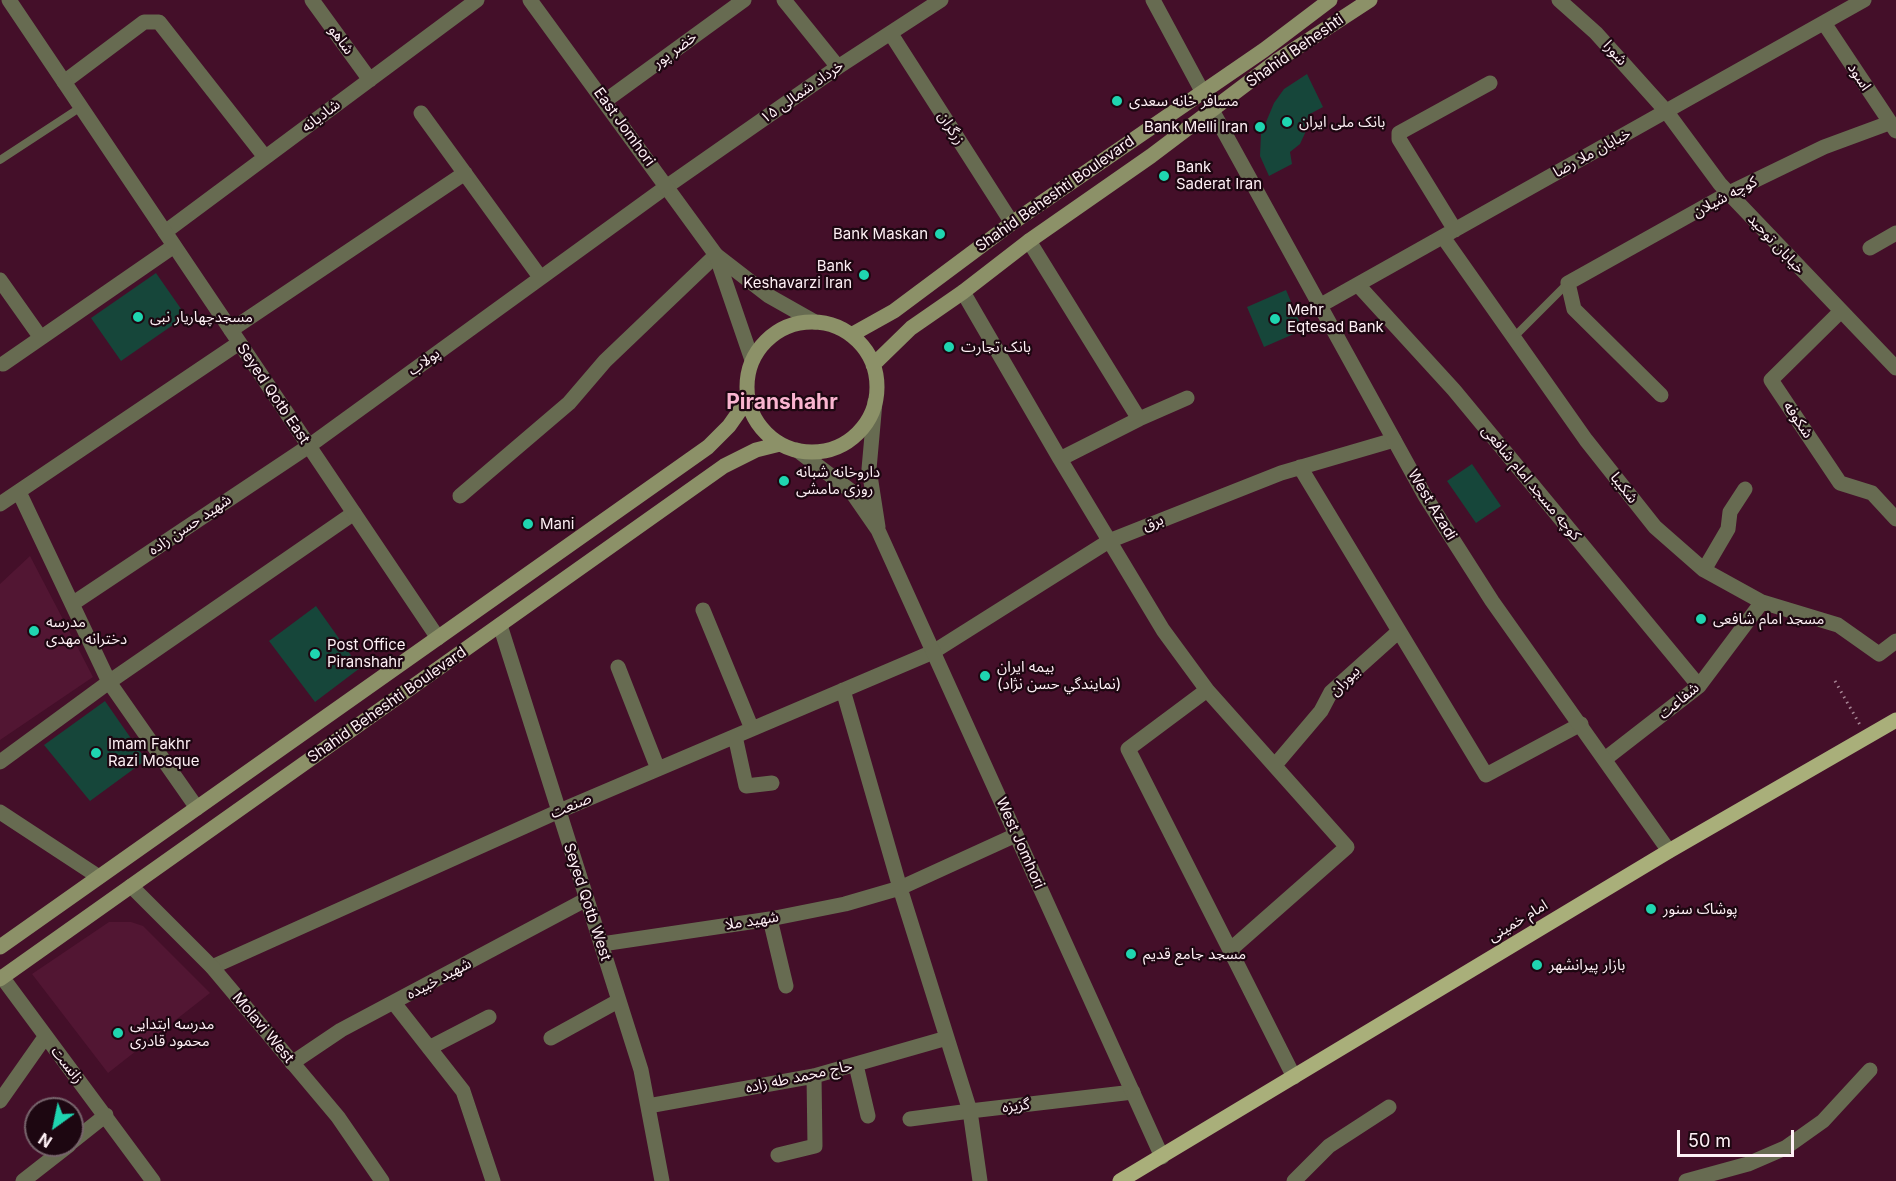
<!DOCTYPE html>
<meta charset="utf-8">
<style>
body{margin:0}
#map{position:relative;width:1896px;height:1181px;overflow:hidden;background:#440f29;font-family:Inter,sans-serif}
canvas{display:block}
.north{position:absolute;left:24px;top:1097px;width:60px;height:60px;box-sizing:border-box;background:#1d0711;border:2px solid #77646c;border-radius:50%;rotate:213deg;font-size:16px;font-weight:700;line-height:24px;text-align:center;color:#fef0f5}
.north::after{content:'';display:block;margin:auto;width:21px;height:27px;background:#1fd5b0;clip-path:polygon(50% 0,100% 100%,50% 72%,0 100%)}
.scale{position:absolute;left:1677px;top:1130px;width:117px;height:27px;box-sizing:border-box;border:3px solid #fef0f5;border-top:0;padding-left:8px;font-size:18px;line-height:21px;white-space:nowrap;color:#fef0f5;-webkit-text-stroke:4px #1d0711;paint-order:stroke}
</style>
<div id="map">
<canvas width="1896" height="1181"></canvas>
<div class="north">N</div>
<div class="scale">50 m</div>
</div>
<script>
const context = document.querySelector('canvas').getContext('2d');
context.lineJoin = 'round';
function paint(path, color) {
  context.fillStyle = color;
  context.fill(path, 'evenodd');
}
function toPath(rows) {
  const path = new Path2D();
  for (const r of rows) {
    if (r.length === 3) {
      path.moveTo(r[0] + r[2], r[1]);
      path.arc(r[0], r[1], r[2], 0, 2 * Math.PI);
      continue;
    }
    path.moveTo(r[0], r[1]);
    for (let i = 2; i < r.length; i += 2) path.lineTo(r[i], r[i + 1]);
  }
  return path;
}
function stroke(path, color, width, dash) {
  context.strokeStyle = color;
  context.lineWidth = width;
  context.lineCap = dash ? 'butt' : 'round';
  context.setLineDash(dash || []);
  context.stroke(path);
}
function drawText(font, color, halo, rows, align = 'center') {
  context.font = font + ' Inter,"Noto Sans Arabic",sans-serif';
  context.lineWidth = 4.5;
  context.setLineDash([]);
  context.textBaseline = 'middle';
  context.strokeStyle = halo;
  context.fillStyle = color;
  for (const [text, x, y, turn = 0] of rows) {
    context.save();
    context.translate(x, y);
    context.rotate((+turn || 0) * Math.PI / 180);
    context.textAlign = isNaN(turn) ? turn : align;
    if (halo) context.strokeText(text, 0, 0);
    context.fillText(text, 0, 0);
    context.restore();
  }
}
const built = toPath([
 [30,556,93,677,0,740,0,584],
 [109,922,131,922,143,926,210,993,108,1073,32,974]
]);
const building = toPath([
 [1307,74,1323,107,1308,115,1306,131,1300,144,1290,152,1292,164,1269,176,1260,156,1261,134,1274,103,1284,89],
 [156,273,186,316,121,361,91,318],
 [1286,290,1303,330,1264,347,1247,307],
 [1472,464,1501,506,1476,523,1447,481],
 [316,606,360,668,315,702,269,641],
 [105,701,146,760,90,801,44,745]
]);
const path = toPath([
 [1835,681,1860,725]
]);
const service = toPath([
 [0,160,81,107],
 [1514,337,1568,283]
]);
const minor = toPath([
 [312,0,370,80],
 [784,0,838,67],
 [1559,0,1596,33,1666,111,1720,184,1896,368],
 [1824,23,1896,131],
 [891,34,1012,223],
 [64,82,144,22,159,22,265,157],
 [605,101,744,0],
 [421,113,540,277],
 [1455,230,1399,139,1399,133,1490,83],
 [165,232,477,0],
 [1443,237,1586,440,1655,527,1704,570,1762,602,1838,625,1879,654,1896,641],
 [1870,248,1896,233],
 [0,280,41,338],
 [1358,285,1454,390,1699,686],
 [963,292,1060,459,1139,419,1029,241],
 [1321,305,1864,0],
 [1840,312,1771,380,1840,483,1872,493,1896,519],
 [231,330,465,173],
 [3,364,174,246],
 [1661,395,1574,309,1568,283,1729,193,1824,147,1889,123],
 [1139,419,1187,398],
 [1060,459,1163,630,1207,690],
 [1300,467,1486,775,1581,724],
 [19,492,109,682,197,808],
 [460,496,569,403,605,361,716,255],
 [0,504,239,343],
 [1704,570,1728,529,1730,512,1745,489],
 [72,604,309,446,666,187,838,67,941,0],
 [703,610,752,729],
 [500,625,641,1070,662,1181],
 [618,667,658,769],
 [735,736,746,786,772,783],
 [1605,759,1699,686,1762,602],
 [0,762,109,682,354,513],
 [1276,764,1321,711,1331,692,1399,631],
 [770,919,786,986],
 [602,944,770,919,845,904,900,888,843,690],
 [1230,950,1347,847,1207,690,1128,749,1230,950,1294,1077],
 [212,967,557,812,933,652,1109,541,1281,473,1394,440],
 [2,977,153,1181],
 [394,1003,463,1091,493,1181],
 [551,1038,618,1001],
 [429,1048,489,1017],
 [292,1063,341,1030,587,899],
 [856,1065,868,1116],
 [0,1101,45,1037],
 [648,1106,814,1076,947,1038],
 [910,1119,970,1111,900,888,1016,835],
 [72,1142,106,1115],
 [778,1155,815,1146,814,1076],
 [23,1181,69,1145],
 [980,1181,970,1111,1133,1092],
 [1294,1181,1329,1146,1389,1107],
 [1686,1181,1748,1164,1785,1148,1823,1121,1870,1070]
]);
const tertiary = toPath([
 [9,0,438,638],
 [530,0,716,255,752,360],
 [1153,0,1202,91],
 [1212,110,1425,496,1492,601,1669,851],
 [716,255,769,296,815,322],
 [875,402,869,469,878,527],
 [797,450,851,491,878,530,1162,1157],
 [0,812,99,877],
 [131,886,212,967,338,1117,382,1181]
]);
const secondary = toPath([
 [812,387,65],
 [851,335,894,311,1012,223,1264,50,1330,0],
 [873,365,911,328,963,292,1029,241,1151,156,1278,60,1370,0],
 [0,947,708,447,729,426,748,399],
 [0,979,724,466,756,450,780,444]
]);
const primary = toPath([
 [1120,1181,1669,851,1896,720]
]);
const markers = [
 [1117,101,6,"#1fd5b0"],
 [1287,122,6,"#1fd5b0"],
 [1260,127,6,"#1fd5b0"],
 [1164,176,6,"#1fd5b0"],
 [940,234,6,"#1fd5b0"],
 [864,275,6,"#1fd5b0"],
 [138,317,6,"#1fd5b0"],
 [1275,319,6,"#1fd5b0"],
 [949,347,6,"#1fd5b0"],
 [784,481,6,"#1fd5b0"],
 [528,524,6,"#1fd5b0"],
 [1701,619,6,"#1fd5b0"],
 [34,631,6,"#1fd5b0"],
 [315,654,6,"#1fd5b0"],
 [985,676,6,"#1fd5b0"],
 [96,753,6,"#1fd5b0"],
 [1651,909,6,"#1fd5b0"],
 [1131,954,6,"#1fd5b0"],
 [1537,965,6,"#1fd5b0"],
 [118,1033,6,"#1fd5b0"]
];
const streetNames = [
 ["شاهو",341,40,54],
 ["خضر پور",675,50,-36],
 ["Shahid Beheshti",1295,51,-35],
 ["شورا",1615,53,48],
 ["اسود",1859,77,57],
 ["۱۵ خرداد شمالی",802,92,-35],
 ["شادیانه",321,116,-37],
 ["East Jomhori",624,127,54],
 ["زرگران",951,128,57],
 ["خیابان ملا رضا",1592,153,-29],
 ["Shahid Beheshti Boulevard",1055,194,-35],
 ["کوچه شیلان",1725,197,-28],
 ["خیابان توحید",1776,244,47],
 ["پولاب",424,362,-36],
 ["Seyed Qotb East",273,394,56],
 ["شکوفه",1798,420,56],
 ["کوچه مسجد امام شافعی",1531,483,50],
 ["شکیبا",1624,488,52],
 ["West Azadi",1432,505,59],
 ["برق",1153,523,-22],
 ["شهید حسن زاده",190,525,-34],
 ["بیوران",1345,681,-45],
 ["شفاعت",1679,701,-40],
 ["Shahid Beheshti Boulevard",387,705,-35],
 ["صنعت",571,806,-23],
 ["West Jomhori",1020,843,66],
 ["Seyed Qotb West",587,902,72],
 ["شهید ملا",752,921,-9],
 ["امام خمینی",1518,921,-31],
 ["شهید خبیده",439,979,-28],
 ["Molavi West",263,1028,50],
 ["زانست",67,1065,52],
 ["حاج محمد طه زاده",799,1077,-12],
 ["گزیزه",1016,1106,-7]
];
const poiNames = [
 ["مسافر خانه سعدی",1129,101],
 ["بانک ملی ایران",1299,122],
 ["Bank Melli Iran",1248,127,"right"],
 ["Bank",1176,167],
 ["Saderat Iran",1176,184],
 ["Bank Maskan",928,234,"right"],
 ["Bank",852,266,"right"],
 ["Keshavarzi Iran",852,283,"right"],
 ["Mehr",1287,310],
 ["Eqtesad Bank",1287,327],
 ["مسجدچهاریار نبی",150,317],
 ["بانک تجارت",961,347],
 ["داروخانه شبانه",796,472],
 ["روزی مامشی",796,489],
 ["Mani",540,524],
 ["مسجد امام شافعی",1713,619],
 ["مدرسه",46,622],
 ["دخترانه مهدی",46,639],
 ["Post Office",327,645],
 ["Piranshahr",327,662],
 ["بيمه ايران",997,667],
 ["(نمايندگي حسن نژاد)",997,684],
 ["Imam Fakhr",108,744],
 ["Razi Mosque",108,761],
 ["پوشاک سنور",1663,909],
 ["مسجد جامع قدیم",1143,954],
 ["بازار پیرانشهر",1549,965],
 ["مدرسه ابتدایى",130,1024],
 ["محمود قادرى",130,1041]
];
const districtNames = [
 ["Piranshahr",782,403]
];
paint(built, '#521633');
paint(building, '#16463a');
stroke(path, '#a68594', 3, [1.5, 4.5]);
stroke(service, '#676b51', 8);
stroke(minor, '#676b51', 15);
stroke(tertiary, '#676b51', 15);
stroke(secondary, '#8c9168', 15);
stroke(primary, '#a9af7a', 15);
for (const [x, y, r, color] of markers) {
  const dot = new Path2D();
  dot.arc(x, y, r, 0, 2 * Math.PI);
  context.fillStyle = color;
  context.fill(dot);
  stroke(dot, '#1d0711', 2);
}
drawText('15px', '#fef0f5', '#1d0711', streetNames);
drawText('15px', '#fef0f5', '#1d0711', poiNames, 'left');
drawText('bold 21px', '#fab5d0', '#1d0711', districtNames);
</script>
